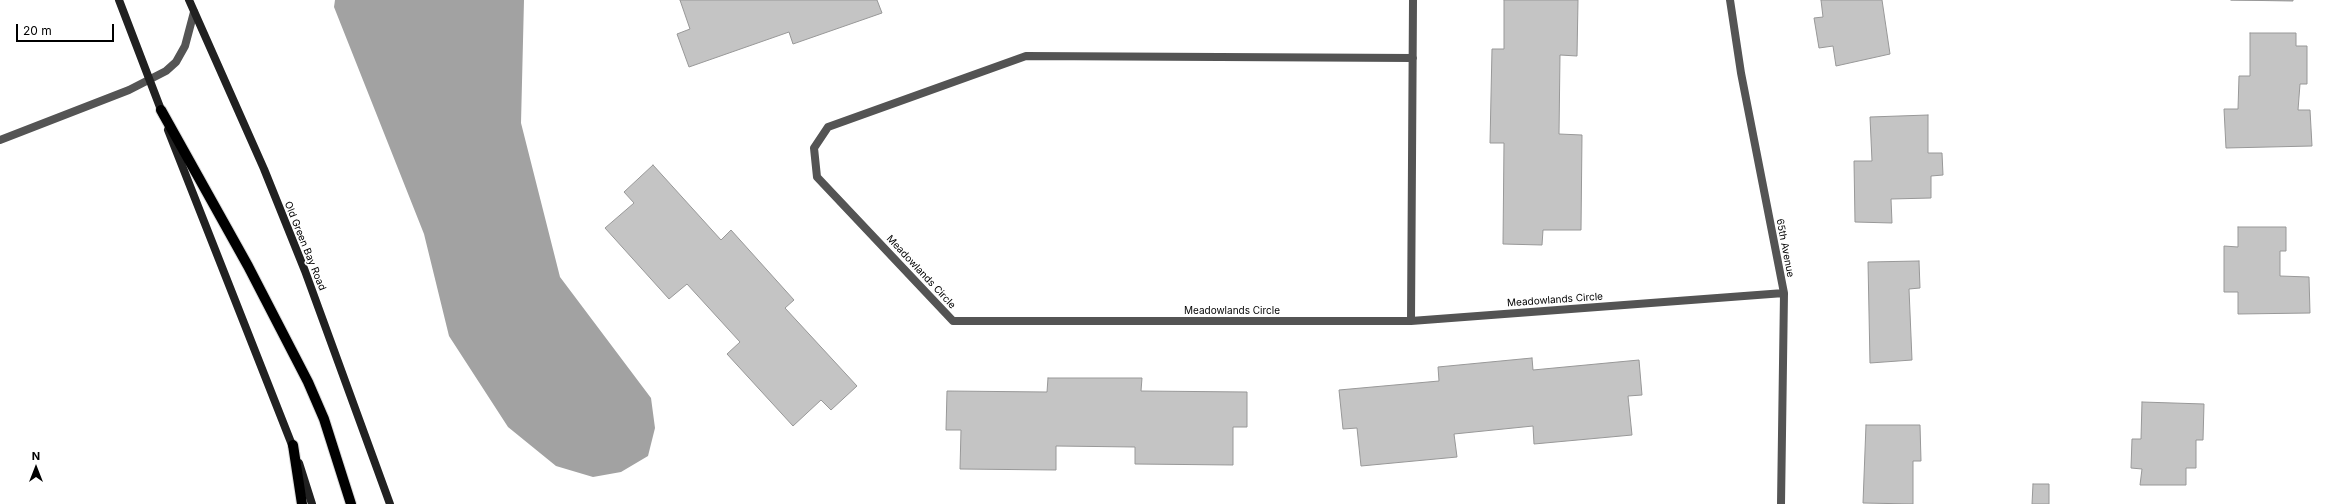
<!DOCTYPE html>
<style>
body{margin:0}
#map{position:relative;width:2345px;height:504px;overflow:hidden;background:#fff;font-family:Inter,sans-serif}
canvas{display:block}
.north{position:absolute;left:16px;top:448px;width:40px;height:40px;-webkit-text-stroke:3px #fff;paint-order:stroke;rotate:0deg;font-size:11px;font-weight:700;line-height:16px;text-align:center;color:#000}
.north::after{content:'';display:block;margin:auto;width:14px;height:18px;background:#000;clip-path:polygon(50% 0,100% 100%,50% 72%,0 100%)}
.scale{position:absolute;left:16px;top:24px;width:98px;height:18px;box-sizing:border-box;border:2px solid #000;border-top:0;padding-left:5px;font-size:12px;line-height:14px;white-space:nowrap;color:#000;-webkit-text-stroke:3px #fff;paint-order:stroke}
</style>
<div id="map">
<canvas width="2345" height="504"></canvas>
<div class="north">N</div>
<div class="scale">20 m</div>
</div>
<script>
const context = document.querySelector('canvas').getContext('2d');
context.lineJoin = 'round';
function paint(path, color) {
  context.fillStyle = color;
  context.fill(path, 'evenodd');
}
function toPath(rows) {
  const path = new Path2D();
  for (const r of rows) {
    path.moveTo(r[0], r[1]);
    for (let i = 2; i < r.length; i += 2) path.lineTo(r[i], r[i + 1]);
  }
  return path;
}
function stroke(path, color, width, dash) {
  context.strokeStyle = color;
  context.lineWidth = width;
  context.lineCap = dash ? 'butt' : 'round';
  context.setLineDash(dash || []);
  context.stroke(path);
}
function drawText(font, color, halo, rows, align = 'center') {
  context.font = font + ' Inter,sans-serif';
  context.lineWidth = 3.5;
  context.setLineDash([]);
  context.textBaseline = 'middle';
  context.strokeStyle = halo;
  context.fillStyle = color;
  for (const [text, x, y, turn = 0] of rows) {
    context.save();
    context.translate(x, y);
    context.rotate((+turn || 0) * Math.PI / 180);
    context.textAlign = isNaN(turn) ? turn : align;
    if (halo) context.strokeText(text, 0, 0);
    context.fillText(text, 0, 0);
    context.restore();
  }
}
const water = toPath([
 [335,0,524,0,521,123,560,277,651,398,655,428,648,456,621,472,593,477,556,466,508,427,449,336,424,234,334,7]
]);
const building = toPath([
 [680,0,877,0,882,13,793,44,789,32,689,67,677,34,690,29,680,0],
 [1504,0,1578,0,1577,56,1560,55,1559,134,1582,135,1581,230,1543,230,1542,245,1503,244,1504,143,1490,143,1492,49,1504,49,1504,0],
 [1821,0,1882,0,1890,54,1836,66,1833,46,1819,48,1814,18,1823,17,1821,0],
 [2231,0,2293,0,2293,1,2231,0],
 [2250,33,2296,33,2296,46,2307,46,2307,84,2300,84,2298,110,2310,110,2312,146,2226,148,2224,109,2238,109,2239,76,2250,76,2250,33],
 [1928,115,1928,153,1942,153,1943,175,1931,176,1931,198,1891,199,1892,223,1855,222,1854,161,1872,161,1870,117,1928,115],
 [653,165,721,240,731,230,794,300,785,308,857,386,831,410,821,400,793,426,727,354,740,342,687,284,669,299,605,228,634,203,624,192,653,165],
 [2238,227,2286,227,2286,251,2280,251,2280,276,2309,277,2310,313,2238,314,2238,292,2224,292,2224,246,2238,247,2238,227],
 [1919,261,1920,288,1909,289,1912,360,1870,363,1868,262,1919,261],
 [1532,358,1533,370,1639,360,1642,395,1628,396,1632,435,1534,444,1533,426,1454,434,1457,457,1361,466,1357,428,1343,429,1339,390,1439,381,1438,367,1532,358],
 [1048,378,1142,378,1141,391,1247,392,1247,427,1233,427,1233,465,1135,464,1135,447,1056,446,1056,470,960,469,961,430,946,430,947,391,1047,392,1048,378],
 [2142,402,2204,404,2203,440,2196,440,2196,468,2186,468,2186,485,2140,485,2142,469,2131,468,2132,439,2141,439,2142,402],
 [1866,425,1920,425,1921,461,1913,461,1913,504,1863,503,1866,425],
 [2033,484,2049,484,2049,504,2032,504,2033,484]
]);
const lane = toPath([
 [0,140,129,90,166,71,176,62,185,46,194,12]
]);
const street = toPath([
 [1730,0,1741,73,1784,293,1781,504],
 [1413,58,1026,56,828,127,814,148,817,177,953,321,1411,321,1784,293],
 [1411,321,1413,0]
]);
const secondary = toPath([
 [119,0,163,115],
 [189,0,264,169,305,271,390,504],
 [168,130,294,450],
 [299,463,312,504]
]);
const primary = toPath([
 [161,110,248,266,308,382,324,419,351,504],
 [293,445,302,504]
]);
const streetNames = [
 ["Old Green Bay Road",305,246,68],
 ["65th Avenue",1785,248,79],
 ["Meadowlands Circle",921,272,47],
 ["Meadowlands Circle",1555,300,-4],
 ["Meadowlands Circle",1232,311]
];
paint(water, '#a2a2a2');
paint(building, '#c4c4c4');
stroke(building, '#989898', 1);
stroke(primary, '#dbdbdb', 12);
stroke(lane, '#545454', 8);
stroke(street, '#545454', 8);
stroke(secondary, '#212121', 8);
stroke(primary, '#000', 10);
drawText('10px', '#000', '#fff', streetNames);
</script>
